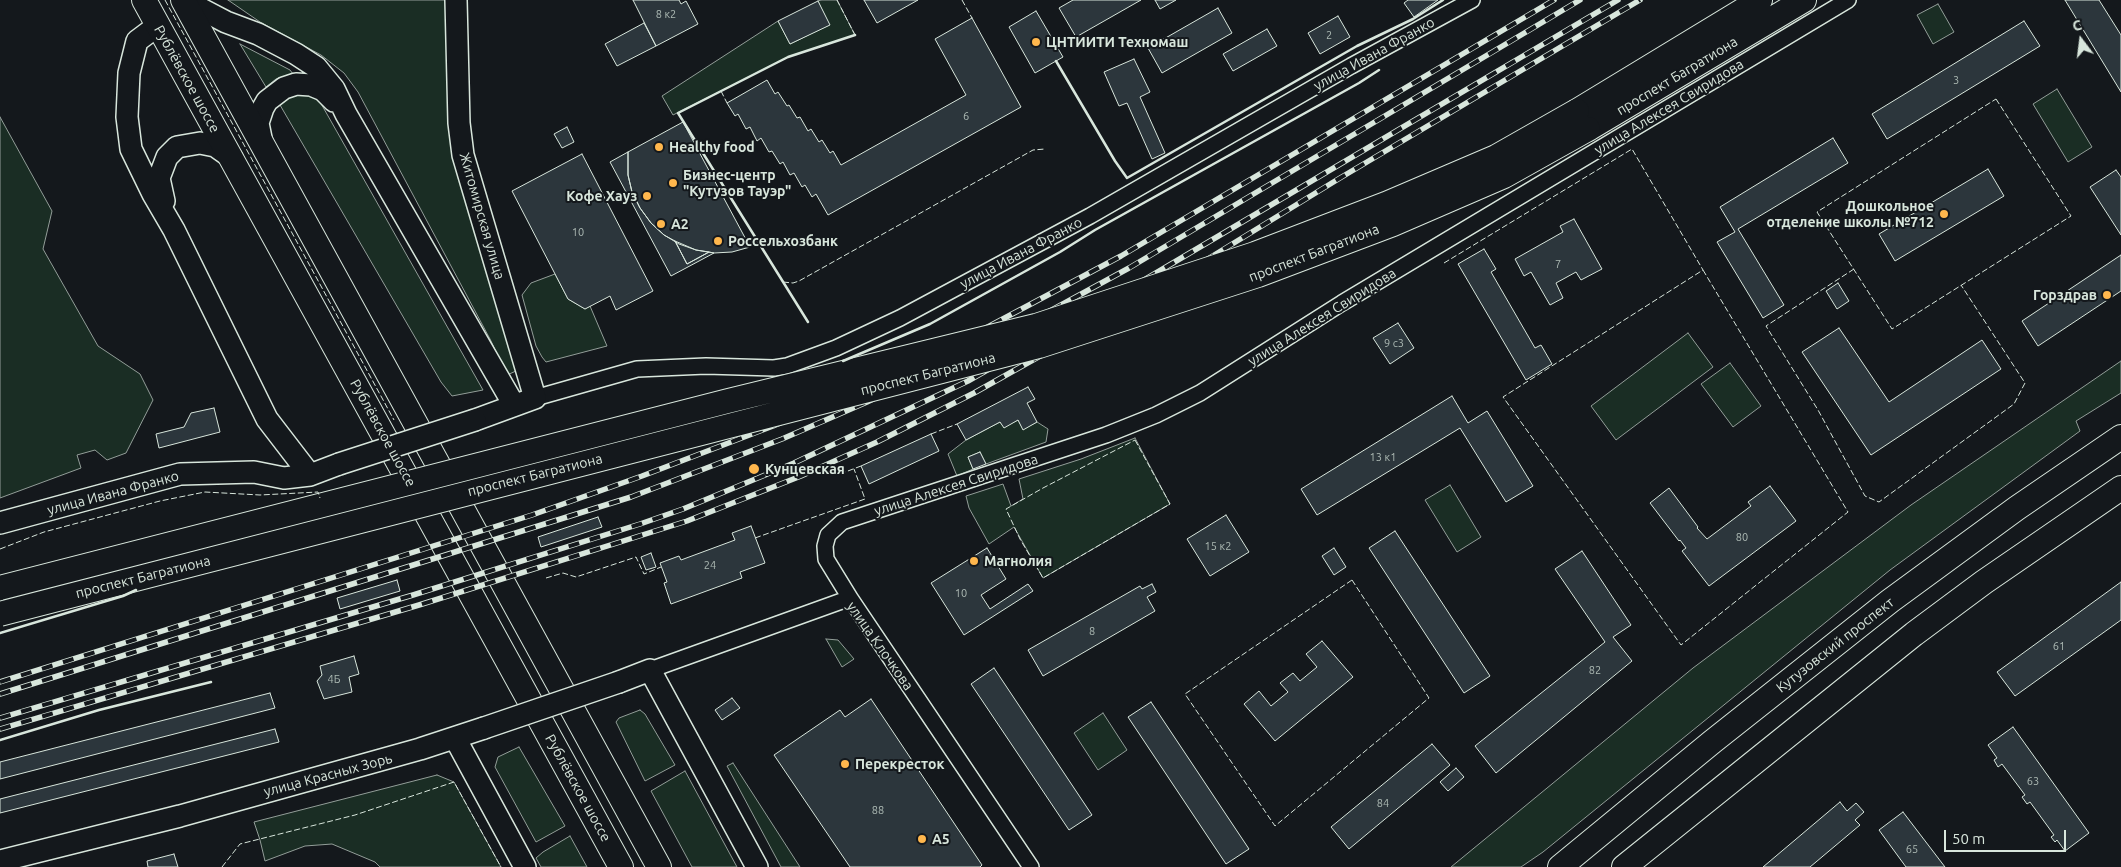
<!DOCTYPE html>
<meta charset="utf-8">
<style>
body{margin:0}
#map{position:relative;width:2121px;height:867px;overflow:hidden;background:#14181c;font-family:Ubuntu,sans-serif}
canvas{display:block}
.north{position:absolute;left:2056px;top:15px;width:50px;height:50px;-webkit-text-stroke:4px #14181c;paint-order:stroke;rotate:345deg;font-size:14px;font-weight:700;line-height:20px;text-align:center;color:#d8e6dc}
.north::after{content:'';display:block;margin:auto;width:18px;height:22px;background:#d8e6dc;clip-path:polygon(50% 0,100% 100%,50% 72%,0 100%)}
.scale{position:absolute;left:1944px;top:830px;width:122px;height:22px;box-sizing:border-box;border:2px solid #d8e6dc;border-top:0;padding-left:6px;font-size:15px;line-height:18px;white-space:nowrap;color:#d8e6dc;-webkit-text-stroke:4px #14181c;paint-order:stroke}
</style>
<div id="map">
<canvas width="2121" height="867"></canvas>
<div class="north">С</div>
<div class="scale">50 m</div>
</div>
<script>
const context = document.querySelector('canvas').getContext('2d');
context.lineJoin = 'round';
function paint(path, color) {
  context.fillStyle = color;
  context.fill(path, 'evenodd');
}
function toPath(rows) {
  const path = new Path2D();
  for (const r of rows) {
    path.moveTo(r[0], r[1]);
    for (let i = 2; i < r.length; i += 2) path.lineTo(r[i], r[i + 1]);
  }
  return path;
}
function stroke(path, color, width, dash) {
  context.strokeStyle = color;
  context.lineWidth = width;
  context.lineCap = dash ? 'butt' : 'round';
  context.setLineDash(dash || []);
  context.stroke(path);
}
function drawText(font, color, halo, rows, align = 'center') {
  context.font = font + ' Ubuntu,sans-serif';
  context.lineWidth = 4;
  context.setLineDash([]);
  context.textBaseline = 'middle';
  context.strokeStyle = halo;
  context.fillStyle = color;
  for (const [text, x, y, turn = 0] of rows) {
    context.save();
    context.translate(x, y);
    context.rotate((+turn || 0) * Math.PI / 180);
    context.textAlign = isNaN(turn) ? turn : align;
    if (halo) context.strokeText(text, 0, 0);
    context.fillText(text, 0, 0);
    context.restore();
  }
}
const green = toPath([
 [228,0,448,0,451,124,516,371,507,375,490,339,358,92,344,73,321,55,260,22,228,0],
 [821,0,837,0,855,35,788,57,673,115,662,96,778,21,790,44,829,25,818,1,821,0],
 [1938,4,1954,32,1933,44,1917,15,1938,4],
 [240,44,290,70,293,74,276,79,266,87,240,44],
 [2057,89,2092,147,2068,162,2033,104,2057,89],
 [304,93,319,100,483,390,452,396,441,382,280,105,285,98,304,93],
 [0,117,52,211,43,249,98,346,140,374,153,400,126,453,107,460,95,450,77,455,81,468,0,498,0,117],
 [555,274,568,299,585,309,590,306,607,346,546,362,542,357,536,346,522,295,531,283,555,274],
 [1688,333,1713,367,1616,440,1591,406,1688,333],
 [2121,361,2121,393,2076,421,2080,431,1890,570,1543,852,1521,867,1451,867,1693,668,1911,505,2121,361],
 [1730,363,1761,406,1733,427,1701,384,1730,363],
 [1018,420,1023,429,1037,422,1048,429,1046,442,986,464,980,452,968,457,973,469,957,476,948,454,966,440,1000,422,1004,427,1018,420],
 [1135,438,1170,504,1043,578,1014,527,989,544,969,508,966,496,1003,484,1011,506,1023,499,1019,479,1081,459,1135,438],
 [1450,485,1481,537,1457,552,1425,500,1450,485],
 [826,639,838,640,854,659,842,667,826,639],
 [640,710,645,714,675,765,645,781,616,722,619,718,640,710],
 [1103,713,1127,750,1098,770,1074,733,1103,713],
 [519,747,565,826,536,842,495,767,498,757,519,747],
 [733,763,800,867,781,867,727,766,733,763],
 [685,771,737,867,692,867,651,791,685,771],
 [437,775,454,782,501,867,380,867,375,862,332,844,305,846,265,861,260,840,254,822,437,775],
 [570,836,587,867,541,867,536,858,543,852,570,836]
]);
const building = toPath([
 [633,0,679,0,681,4,686,1,698,24,656,46,633,0],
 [864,0,918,0,877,23,864,0],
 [1073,0,1141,0,1076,37,1059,8,1073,0],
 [1155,0,1176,0,1160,9,1155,0],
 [1408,0,1438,0,1414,17,1404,3,1408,0],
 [2065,0,2099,0,2121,35,2121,92,2065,0],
 [818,1,830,25,790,44,778,21,818,1],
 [1218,8,1232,33,1162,73,1148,48,1218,8],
 [1036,11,1063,57,1035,73,1009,27,1036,11],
 [1338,16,1350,37,1320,54,1308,33,1338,16],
 [972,18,1021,107,828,215,816,194,812,197,805,185,802,187,794,173,790,175,783,162,780,164,772,151,769,152,761,138,757,141,750,127,746,129,738,114,735,116,727,103,767,80,775,94,778,92,787,106,789,105,797,118,800,117,808,131,811,129,819,142,822,140,830,153,833,151,841,165,966,95,935,39,972,18],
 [2024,21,2040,46,1887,139,1872,114,2024,21],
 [644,23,656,46,617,66,605,44,644,23],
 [1267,29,1277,46,1233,71,1223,54,1267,29],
 [1134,59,1150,92,1140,97,1165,153,1152,159,1127,103,1119,106,1104,72,1134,59],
 [683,122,750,247,732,252,714,253,696,250,679,244,664,235,651,223,640,208,632,192,628,175,628,152,683,122],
 [567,127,574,142,562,148,554,134,567,127],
 [1833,138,1848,163,1738,229,1784,305,1763,318,1717,242,1735,232,1720,207,1833,138],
 [628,152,628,175,632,192,640,208,651,223,664,235,675,241,687,264,709,252,714,253,671,276,610,162,628,152],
 [582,154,653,291,616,310,610,296,585,309,568,299,512,191,582,154],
 [1988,169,2004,196,1895,261,1879,234,1988,169],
 [2116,170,2121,177,2121,235,2090,187,2116,170],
 [1574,219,1602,269,1581,280,1576,272,1556,283,1563,298,1550,305,1531,272,1524,276,1515,259,1563,232,1560,226,1574,219],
 [675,241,696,250,709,252,687,264,675,241],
 [1484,249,1496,269,1491,272,1535,348,1541,345,1552,364,1526,380,1458,264,1484,249],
 [2121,255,2121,291,2038,346,2022,321,2121,255],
 [1838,283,1849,301,1837,309,1826,291,1838,283],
 [1398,323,1414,348,1390,364,1373,338,1398,323],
 [1839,328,1889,402,1982,340,2001,369,1871,455,1802,352,1839,328],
 [1028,387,1035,399,1027,403,1037,422,1023,430,1018,420,1004,428,1000,422,966,440,957,424,1028,387],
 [1452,396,1468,423,1487,411,1533,486,1506,502,1460,428,1317,515,1301,489,1452,396],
 [214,408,220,432,159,448,156,434,184,427,191,413,214,408],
 [931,434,939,451,869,484,861,466,931,434],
 [980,452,986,464,973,469,968,457,980,452],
 [1770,486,1796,521,1709,586,1682,551,1686,548,1680,540,1679,541,1650,503,1669,488,1698,527,1697,528,1707,539,1751,506,1748,502,1770,486],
 [1226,515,1249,552,1210,576,1187,539,1226,515],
 [598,517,602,527,541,547,538,537,598,517],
 [751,526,765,563,740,572,742,578,671,604,664,583,667,582,660,563,679,556,681,560,735,540,732,533,751,526],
 [1395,531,1490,676,1464,693,1369,548,1395,531],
 [987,548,1006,579,981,595,990,609,1028,584,1033,591,964,635,931,583,987,548],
 [1334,548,1346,567,1334,575,1322,556,1334,548],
 [1582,551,1631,625,1613,637,1632,661,1496,773,1475,746,1605,642,1555,569,1582,551],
 [651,553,656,567,646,570,641,557,651,553],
 [397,580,400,591,340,609,337,598,397,580],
 [2121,582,2121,620,2015,696,1997,672,2121,582],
 [1152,584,1156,592,1147,597,1155,611,1043,676,1028,650,1140,586,1142,589,1152,584],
 [1322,641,1353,677,1275,741,1244,704,1259,691,1271,706,1288,692,1280,683,1293,673,1300,681,1317,667,1306,654,1322,641],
 [354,656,359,674,349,677,352,692,324,699,317,681,322,675,320,666,354,656],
 [994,668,1092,815,1069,830,971,684,994,668],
 [270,693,275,708,0,779,0,762,270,693],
 [732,698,740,708,722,720,715,710,732,698],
 [871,699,982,865,980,867,850,867,774,755,840,710,845,717,871,699],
 [1151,702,1249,849,1226,864,1128,717,1151,702],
 [2013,727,2089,833,2065,851,2057,840,2055,842,2051,837,2054,835,2030,802,2027,804,2022,797,2025,795,2002,764,1998,767,1994,760,1997,758,1988,745,2013,727],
 [275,729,279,742,0,813,0,799,275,729],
 [1432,744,1450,765,1349,849,1331,827,1432,744],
 [1456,768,1464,777,1448,791,1440,782,1456,768],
 [1840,802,1847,811,1856,803,1864,812,1855,820,1860,825,1810,867,1763,867,1840,802],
 [1903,812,1945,867,1906,867,1879,830,1903,812],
 [174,854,178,867,148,867,147,861,174,854]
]);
const street = toPath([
 [535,398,637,369,706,366,774,368,787,366,836,348,900,318,1090,216,1351,66,1472,0],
 [850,598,826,559,825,546,828,535,842,522,1106,435,1156,415,1200,393,1342,303,1848,0],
 [650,670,850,598,1031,867]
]);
const secondary = toPath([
 [184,0,226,22,258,34,296,54,316,67,334,89,346,114,514,405],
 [456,0,459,123,463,155,535,398,475,420],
 [157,26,137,41,129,73,127,117,131,149,153,194,174,230,267,419,310,475],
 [262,143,258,123,263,108,267,101,284,88,296,84,311,85,323,90,334,101],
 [164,201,159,178,167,157,177,147,200,143,215,146,232,158],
 [0,523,180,474,254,472,284,478,310,475,339,464],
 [619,682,650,670,757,867],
 [455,738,525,867],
 [0,861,180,816,420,749,484,728]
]);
const primary = toPath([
 [144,0,621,867],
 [183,0,659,867],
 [1577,111,1760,0],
 [1588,129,1804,0],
 [1560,867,1712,742,1890,601,2017,508,2121,437],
 [1624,867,1914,634,1984,582,2121,488]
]);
const rail = toPath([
 [0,682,532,515,642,476,773,426,861,389,984,329,1121,256,1554,0],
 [0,694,631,497,782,439,867,402,993,342,1129,268,1580,0],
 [0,718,413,595,640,524,683,509,794,463,968,381,1139,283,1618,0],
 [0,729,419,605,687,521,801,476,877,442,974,393,1149,295,1340,178,1640,0]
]);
const secondaryBridge = toPath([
 [339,464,475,420],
 [484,728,619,682]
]);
const primaryBridge = toPath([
 [0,588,728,401,1036,326,1255,254,1386,204,1496,157,1577,111],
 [0,614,1039,346,1258,275,1393,224,1504,176,1588,129]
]);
const fence = toPath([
 [165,0,394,420],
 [837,0,855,35],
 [962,0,972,18],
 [721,91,727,103],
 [1996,99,2071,216,1892,329,1817,212,1996,99],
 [1444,263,1632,149,1703,270],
 [1854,269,1766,326,1818,410,1865,496,1879,502,2014,404,2025,383,1961,285],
 [1703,270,1848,512,1681,645,1503,397,1703,270],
 [783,282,793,283,799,281,1033,150,1045,149],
 [931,434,957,424],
 [1135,440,1170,504,1043,578,1020,539,1006,509,1043,488,1135,440],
 [840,474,861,466],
 [755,538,865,499,854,469],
 [0,549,44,532,160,501,205,492,260,495,318,492,320,498],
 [546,578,563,573,576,577,636,557,644,574,661,567],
 [1352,580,1429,698,1275,826,1185,694,1352,580],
 [222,867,240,844,355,815,454,782,501,867]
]);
const wall = toPath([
 [1056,61,1115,161,1127,178,1357,46,1413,19,1443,0],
 [808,322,678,113,788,57,855,35],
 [843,361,930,324,1060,252,1095,230,1359,83,1379,70],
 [0,633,123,596,136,590],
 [0,740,99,710,211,682]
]);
const markers = [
 [1036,42,5,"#ffb74d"],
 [659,147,5,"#ffb74d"],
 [673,183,5,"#ffb74d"],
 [647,196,5,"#ffb74d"],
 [1944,214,5,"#ffb74d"],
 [661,224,5,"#ffb74d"],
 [718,241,5,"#ffb74d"],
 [2107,295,5,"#ffb74d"],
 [754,469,6,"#ffb74d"],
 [974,561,5,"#ffb74d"],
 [845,764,5,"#ffb74d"],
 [922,839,5,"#ffb74d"]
];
const numberNames = [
 ["8 к2",666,14],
 ["2",1329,35],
 ["3",1956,80],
 ["6",966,116],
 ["10",578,232],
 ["7",1558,264],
 ["9 с3",1394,343],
 ["13 к1",1383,457],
 ["80",1742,537],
 ["15 к2",1218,546],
 ["24",710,565],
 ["10",961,593],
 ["8",1092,631],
 ["61",2059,646],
 ["82",1595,670],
 ["4Б",334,679],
 ["63",2033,781],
 ["84",1383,803],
 ["88",878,810],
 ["65",1912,849]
];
const poiNames = [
 ["ЦНТИИТИ Техномаш",1046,42],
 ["Healthy food",669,147],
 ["Бизнес-центр",683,175],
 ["\"Кутузов Тауэр\"",683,191],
 ["Кофе Хауз",637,196,"right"],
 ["Дошкольное",1934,206,"right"],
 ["отделение школы №712",1934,222,"right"],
 ["А2",671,224],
 ["Россельхозбанк",728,241],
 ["Горздрав",2097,295,"right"],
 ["Кунцевская",765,469],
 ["Магнолия",984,561],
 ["Перекресток",855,764],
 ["А5",932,839]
];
const streetNames = [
 ["улица Ивана Франко",1374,54,-29],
 ["проспект Багратиона",1677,76,-31],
 ["Рублёвское шоссе",187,79,61],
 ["улица Алексея Свиридова",1669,107,-31],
 ["Житомирская улица",482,216,74],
 ["улица Ивана Франко",1021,253,-28],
 ["проспект Багратиона",1314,253,-21],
 ["улица Алексея Свиридова",1322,317,-32],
 ["проспект Багратиона",928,374,-14],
 ["Рублёвское шоссе",383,433,61],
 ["проспект Багратиона",535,475,-14],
 ["улица Алексея Свиридова",956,485,-18],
 ["улица Ивана Франко",113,493,-15],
 ["проспект Багратиона",143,577,-14],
 ["Кутузовский проспект",1835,645,-38],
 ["улица Клочкова",880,646,55],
 ["улица Красных Зорь",328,775,-15],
 ["Рублёвское шоссе",578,788,61]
];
paint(green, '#1a2d24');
stroke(green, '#939e99', 1);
paint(building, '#2c363c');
stroke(building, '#d8e6dc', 1);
stroke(street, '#d8e6dc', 18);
stroke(secondary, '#d8e6dc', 24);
stroke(primary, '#d8e6dc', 26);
stroke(street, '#14181c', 15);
stroke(secondary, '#14181c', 21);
stroke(primary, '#14181c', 24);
stroke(rail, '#d8e6dc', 5.5);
stroke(rail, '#14181c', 4, [11]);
stroke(secondaryBridge, '#d8e6dc', 24, []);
stroke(primaryBridge, '#d8e6dc', 26, []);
stroke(secondaryBridge, '#14181c', 21);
stroke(primaryBridge, '#14181c', 24);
stroke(fence, '#d8e6dc', 1, [6, 2.5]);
stroke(wall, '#d8e6dc', 2.5);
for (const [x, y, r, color] of markers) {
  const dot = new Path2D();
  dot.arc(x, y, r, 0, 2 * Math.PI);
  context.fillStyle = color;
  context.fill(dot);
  stroke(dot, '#14181c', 2);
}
drawText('11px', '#adbab4', null, numberNames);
drawText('bold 14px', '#d8e6dc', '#14181c', poiNames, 'left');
drawText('14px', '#d8e6dc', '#14181c', streetNames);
</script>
